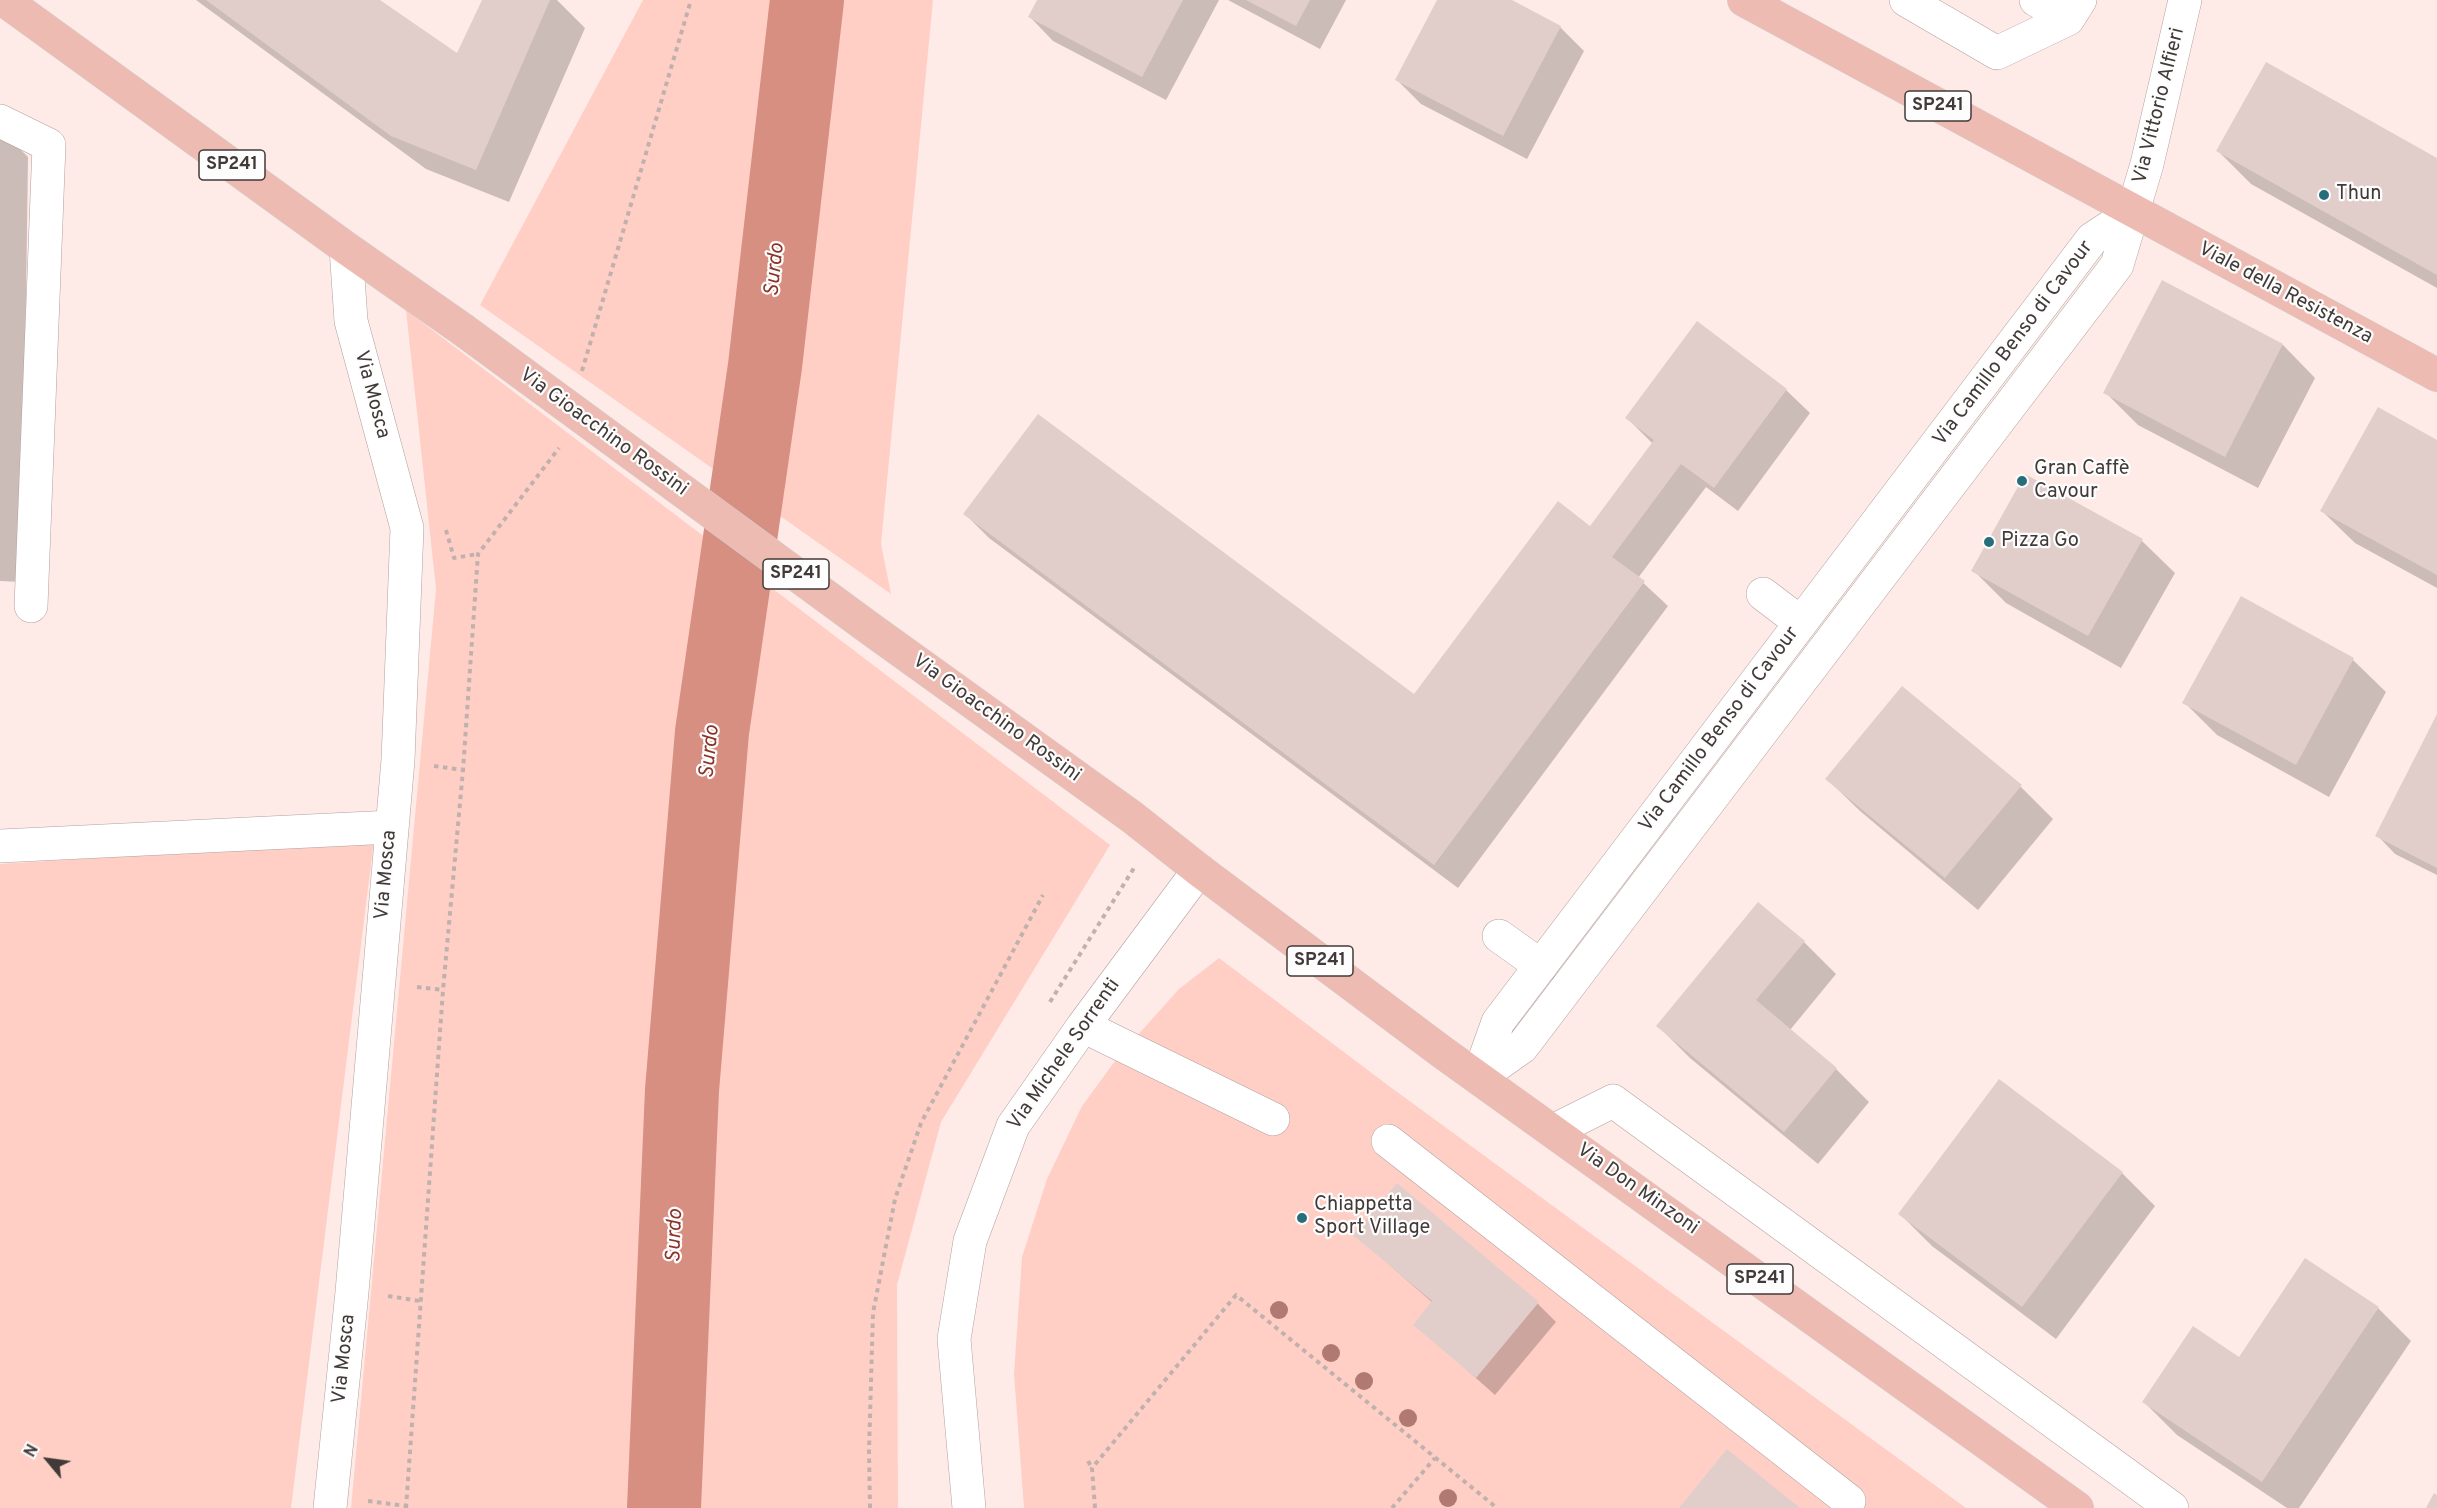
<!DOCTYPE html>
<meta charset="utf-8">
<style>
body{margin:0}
#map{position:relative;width:2437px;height:1508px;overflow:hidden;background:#feebe7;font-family:Overpass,sans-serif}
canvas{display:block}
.north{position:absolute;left:18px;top:1430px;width:60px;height:60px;-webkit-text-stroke:4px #fdfdfd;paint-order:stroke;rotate:299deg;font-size:16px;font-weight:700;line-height:24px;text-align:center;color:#413a38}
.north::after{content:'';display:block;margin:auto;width:21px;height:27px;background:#413a38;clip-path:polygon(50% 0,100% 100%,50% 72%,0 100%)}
</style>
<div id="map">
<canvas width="2437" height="1508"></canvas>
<div class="north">N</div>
</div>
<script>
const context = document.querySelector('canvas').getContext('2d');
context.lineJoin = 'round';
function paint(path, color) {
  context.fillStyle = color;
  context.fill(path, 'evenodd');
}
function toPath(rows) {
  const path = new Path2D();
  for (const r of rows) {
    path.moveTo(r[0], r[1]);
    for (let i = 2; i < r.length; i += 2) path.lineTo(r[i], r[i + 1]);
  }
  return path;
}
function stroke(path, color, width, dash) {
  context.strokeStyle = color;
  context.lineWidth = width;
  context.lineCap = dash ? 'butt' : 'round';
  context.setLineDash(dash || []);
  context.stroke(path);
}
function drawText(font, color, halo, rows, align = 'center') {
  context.font = font + ' Overpass,sans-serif';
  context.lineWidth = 4.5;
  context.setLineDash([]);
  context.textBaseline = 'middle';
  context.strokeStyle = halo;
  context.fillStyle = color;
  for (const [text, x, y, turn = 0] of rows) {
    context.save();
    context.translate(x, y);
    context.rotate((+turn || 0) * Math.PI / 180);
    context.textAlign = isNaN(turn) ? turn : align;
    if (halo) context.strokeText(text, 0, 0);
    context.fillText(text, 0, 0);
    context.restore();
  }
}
const green = toPath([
 [643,0,933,0,881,544,891,594,480,305],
 [406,310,1110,845,941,1122,897,1285,898,1508,351,1508,436,589],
 [374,840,291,1508,0,1508,0,864],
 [1219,958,1389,1086,1966,1508,1024,1508,1014,1374,1022,1257,1047,1179,1082,1106,1118,1057,1179,989]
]);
const shadow = toPath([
 [196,0,377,0,458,55,483,0,557,0,585,28,509,202,426,169],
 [1039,0,1219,0,1166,100,1053,41,1030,17],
 [1228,0,1346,0,1320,49],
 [1439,0,1509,0,1560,27,1584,51,1527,159,1421,104,1397,80],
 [0,129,28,157,22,582,0,581],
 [2218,151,2437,160,2437,288,2251,184],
 [2283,345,2315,378,2258,488,2138,425,2105,392],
 [1786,390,1810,413,1738,511,1706,487,1638,578,1668,606,1458,888,989,538,965,514,1414,696,1590,528,1653,444,1627,418],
 [2437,441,2437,588,2355,543,2322,511],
 [2142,541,2175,573,2121,668,2006,603,1973,570],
 [2241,598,2353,660,2386,692,2329,797,2217,735,2184,702],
 [2437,717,2437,875,2395,854,2377,835],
 [1827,779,2021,787,2053,819,1978,910,1860,811],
 [1804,942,1836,974,1790,1030,1836,1069,1869,1102,1818,1164,1690,1058,1658,1026],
 [2122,1173,2155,1206,2056,1339,1932,1246,1900,1214],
 [1397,1185,1538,1304,1556,1322,1495,1395,1415,1324,1433,1303,1355,1235],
 [2378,1308,2411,1341,2299,1508,2287,1508,2177,1435,2144,1402,2239,1359]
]);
const river = toPath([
 [664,1508,682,1090,712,732,765,366,807,0]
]);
const building = toPath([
 [206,0,380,0,457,53,482,0,550,0,476,170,391,136],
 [1037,0,1183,0,1142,77,1028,17],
 [1246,0,1310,0,1296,26],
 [1437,0,1512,0,1561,26,1503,136,1395,80],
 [2266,62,2437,158,2437,275,2216,151],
 [2162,280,2283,344,2225,457,2103,393],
 [1697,321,1787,389,1714,488,1681,464,1612,557,1645,581,1434,865,963,514,1038,414,1414,694,1558,501,1590,526,1654,440,1625,418],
 [2378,407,2437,440,2437,575,2320,511],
 [2025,474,2143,539,2088,636,1971,571],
 [2241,596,2354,658,2296,765,2182,703],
 [1902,686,2022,785,1945,878,1825,779],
 [2437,714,2437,868,2375,836],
 [1758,902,1805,941,1756,1000,1837,1068,1784,1132,1656,1026],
 [1999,1079,2123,1172,2022,1307,1898,1214],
 [1397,1183,1539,1302,1476,1378,1413,1325,1432,1301,1353,1235],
 [2305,1258,2379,1307,2262,1482,2142,1402,2193,1326,2239,1357],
 [1727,1449,1800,1508,1679,1508],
 [2434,1493,2437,1495,2437,1508,2426,1508]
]);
const path = toPath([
 [582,371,691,0],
 [446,530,454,558,478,554],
 [434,766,463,770],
 [417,987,443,990],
 [1050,1002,1134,868,1136,870],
 [388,1296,420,1301],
 [1088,1461,1092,1468],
 [368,1501,406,1506],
 [406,1508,443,990,463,770,478,554,559,448],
 [870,1508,869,1451,873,1313,895,1199,921,1123,1043,895],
 [1095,1508,1092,1468,1236,1295,1497,1508],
 [1392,1508,1435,1458]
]);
const minor = toPath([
 [1906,0,1997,53,2068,19,2080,0],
 [2036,0,2068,19],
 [0,121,49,145,31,606],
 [1763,594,1801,623],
 [0,846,392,827],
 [1499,936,1541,966],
 [1083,1026,1273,1119],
 [1478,1078,1522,1047,2117,265,2147,164,2185,0],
 [1478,1078,1498,1022,2092,239,2133,212],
 [1553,1131,1613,1101,2172,1508],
 [1388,1141,1849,1501],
 [330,1508,352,1292,398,760,407,528,351,321,346,248],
 [969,1508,954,1339,970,1241,1013,1126,1083,1026,1199,870]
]);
const major = toPath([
 [4,0,346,248,462,329],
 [1744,0,2437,375],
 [1132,817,1199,870,1442,1052,2077,1508]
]);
const majorBridge = toPath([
 [462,329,872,630,1132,817]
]);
const trees = [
 [1279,1310],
 [1331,1353],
 [1364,1381],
 [1408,1418],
 [1448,1498]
];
const markers = [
 [2324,195,6,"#276e7a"],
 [2022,481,6,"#276e7a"],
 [1989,542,6,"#276e7a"],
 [1302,1218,6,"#276e7a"]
];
const shields = [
 [1938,106,66],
 [232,165,66],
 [796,574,66],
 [1320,961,66],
 [1760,1279,66]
];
const shieldNames = [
 ["SP241",1938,106],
 ["SP241",232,165],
 ["SP241",796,574],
 ["SP241",1320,961],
 ["SP241",1760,1279]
];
const streetNames = [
 ["Via Vittorio Alfieri",2160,106,-76],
 ["Viale della Resistenza",2285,294,28],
 ["Via Camillo Benso di Cavour",2014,344,-53],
 ["Via Mosca",371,395,75],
 ["Via Gioacchino Rossini",603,433,36],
 ["Via Gioacchino Rossini",996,719,36],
 ["Via Camillo Benso di Cavour",1720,730,-53],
 ["Via Mosca",387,875,-85],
 ["Via Michele Sorrenti",1065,1055,-55],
 ["Via Don Minzoni",1637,1190,35],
 ["Via Mosca",345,1359,-84]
];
const poiNames = [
 ["Thun",2336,195],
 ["Gran Caffè",2034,470],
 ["Cavour",2034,493],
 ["Pizza Go",2001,542],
 ["Chiappetta",1314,1206],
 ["Sport Village",1314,1229]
];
const waterNames = [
 ["Surdo",776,270,-84],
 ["Surdo",711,752,-84],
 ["Surdo",676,1236,-88]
];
paint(green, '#ffcfc6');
paint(shadow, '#0003');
stroke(river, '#d78f82', 74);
paint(building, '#e1cecb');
stroke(minor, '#b2a09d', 34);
stroke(major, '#d1d0cf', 34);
stroke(path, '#c0b1ae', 4, [4.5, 4.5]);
stroke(minor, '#fff', 33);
stroke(major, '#edbbb2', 33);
stroke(majorBridge, '#d1d0cf', 34, []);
stroke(majorBridge, '#edbbb2', 33);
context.fillStyle = '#b07972';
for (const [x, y] of trees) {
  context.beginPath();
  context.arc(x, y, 9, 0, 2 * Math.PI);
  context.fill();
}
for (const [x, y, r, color] of markers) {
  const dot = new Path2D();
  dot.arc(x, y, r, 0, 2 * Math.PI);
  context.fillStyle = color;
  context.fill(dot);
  stroke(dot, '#fdfdfd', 2);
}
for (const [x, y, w] of shields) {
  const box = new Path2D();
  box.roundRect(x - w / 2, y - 15, w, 30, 4.5);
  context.fillStyle = '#fdfdfd';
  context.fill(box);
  stroke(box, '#413a38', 1.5);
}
drawText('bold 18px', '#413a38', null, shieldNames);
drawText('20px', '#413a38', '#fdfdfd', streetNames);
drawText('20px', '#413a38', '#fdfdfd', poiNames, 'left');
drawText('italic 21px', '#8b3428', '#fdfdfd', waterNames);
</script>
